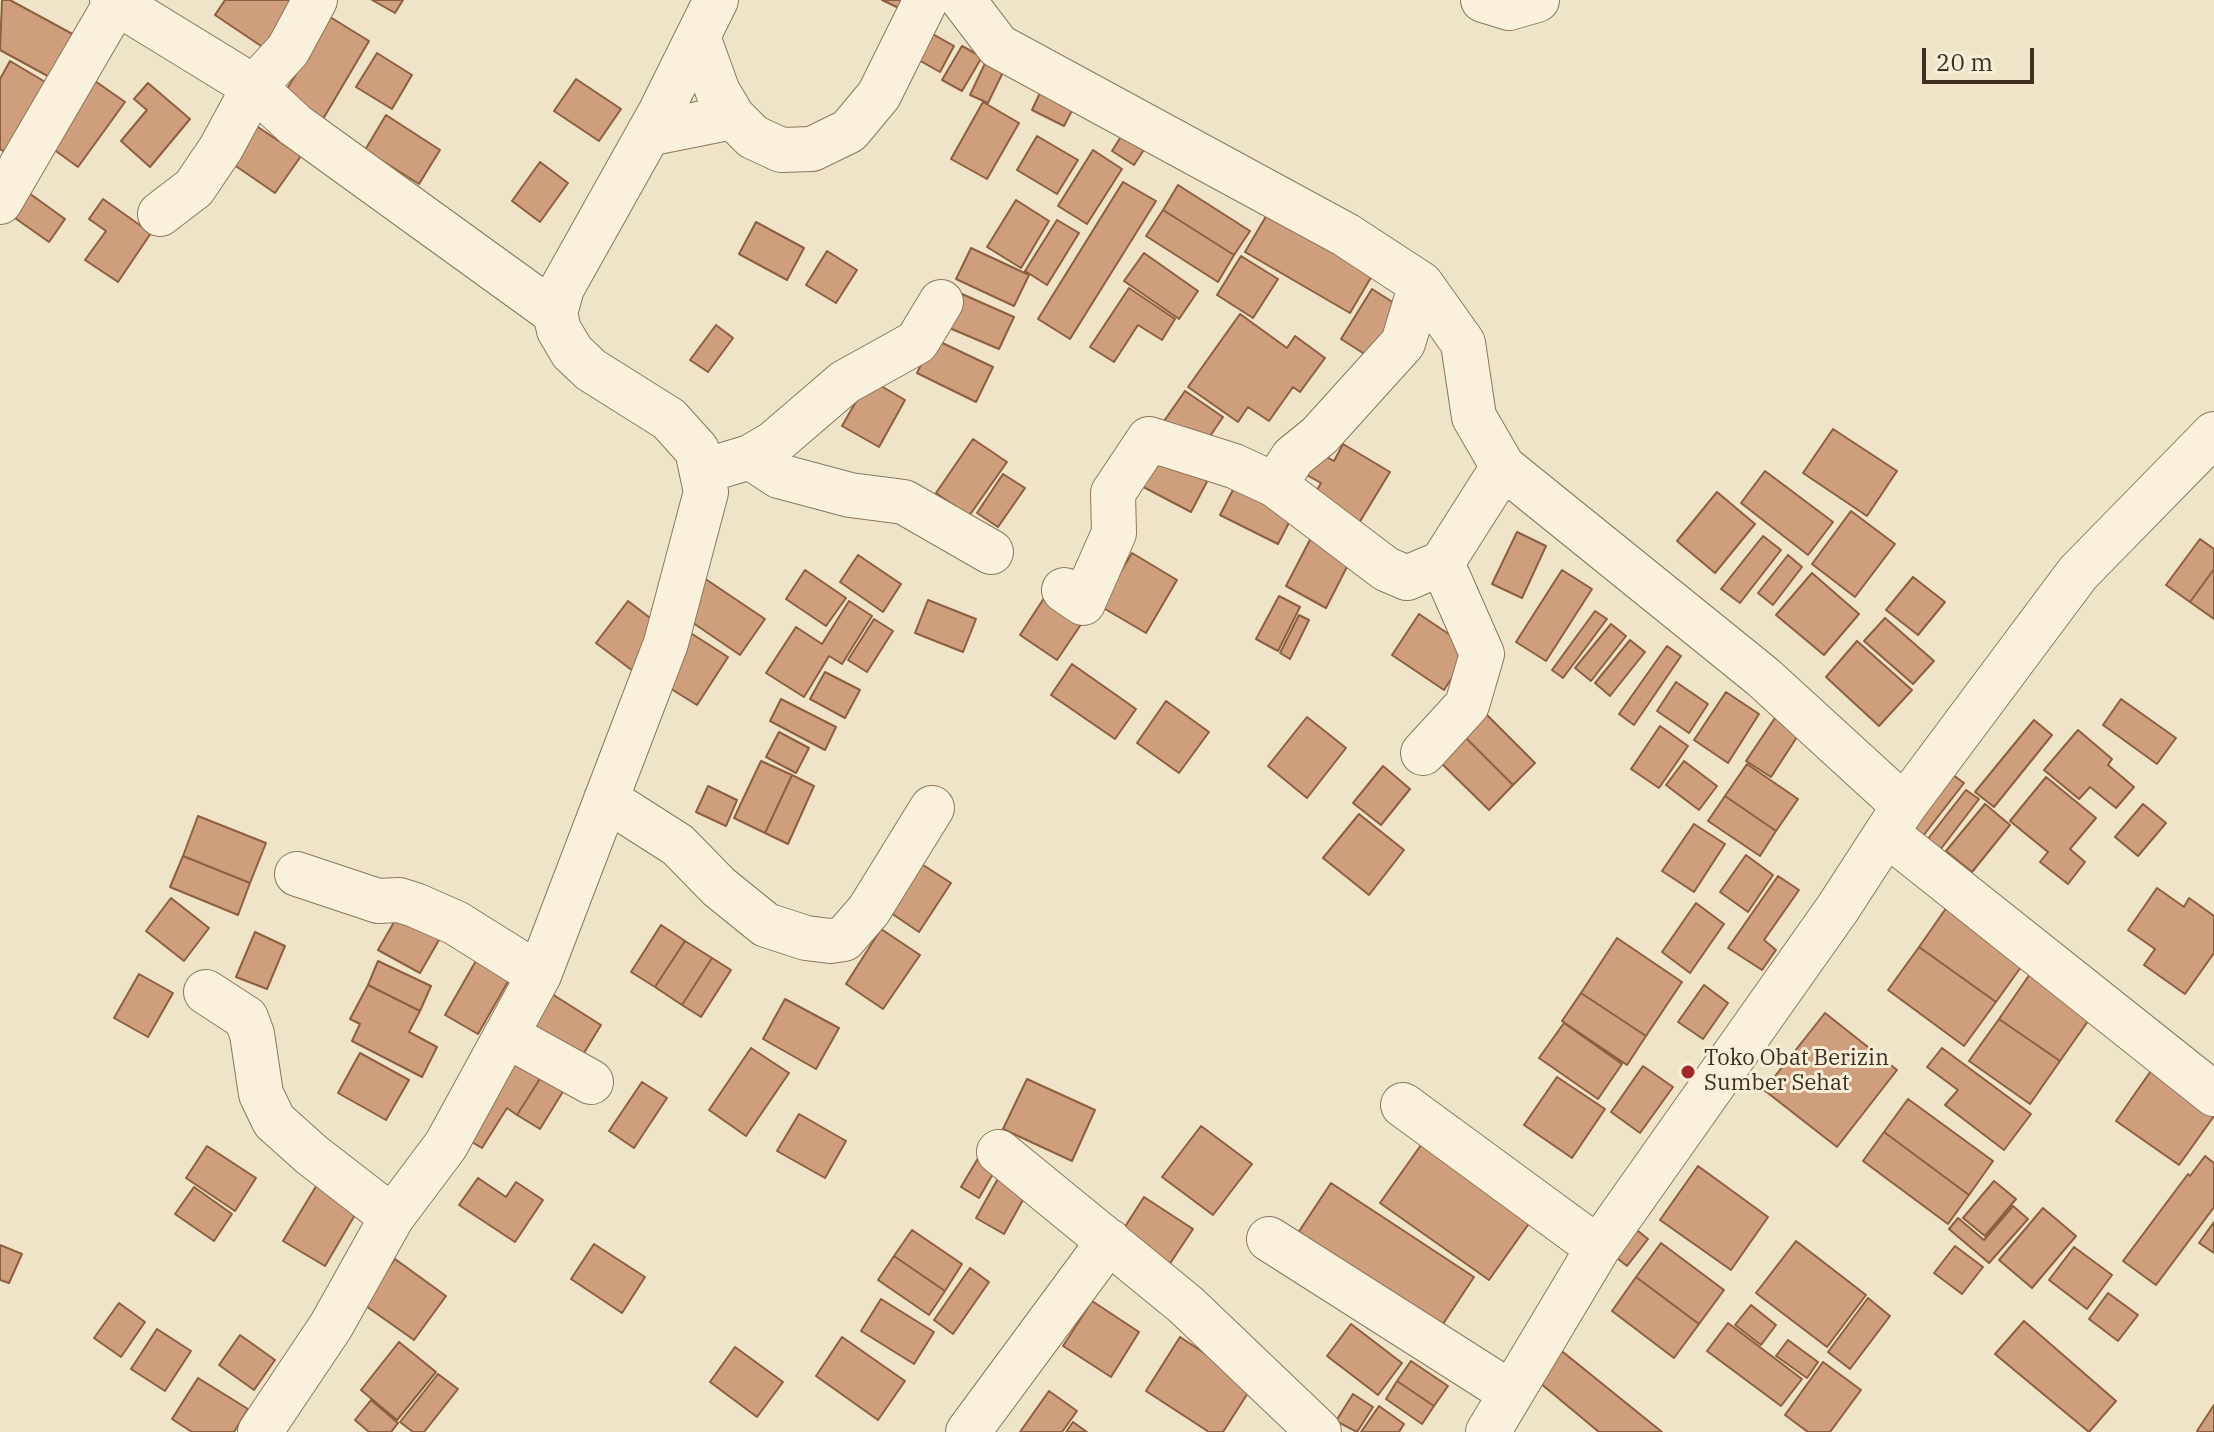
<!DOCTYPE html>
<style>
body{margin:0}
#map{position:relative;width:2214px;height:1432px;overflow:hidden;background:#f0e4c8;font-family:"IBM Plex Serif",serif}
canvas{display:block}
.scale{position:absolute;left:1922px;top:48px;width:112px;height:36px;box-sizing:border-box;border:4px solid #3d2e20;border-top:0;padding-left:10px;font-size:24px;line-height:28px;white-space:nowrap;color:#3d2e20;-webkit-text-stroke:6px #f7eed8;paint-order:stroke}
</style>
<div id="map">
<canvas width="2214" height="1432"></canvas>
<div class="scale">20 m</div>
</div>
<script>
const context = document.querySelector('canvas').getContext('2d');
context.lineJoin = 'round';
function paint(path, color) {
  context.fillStyle = color;
  context.fill(path, 'evenodd');
}
function toPath(rows) {
  const path = new Path2D();
  for (const r of rows) {
    path.moveTo(r[0], r[1]);
    for (let i = 2; i < r.length; i += 2) path.lineTo(r[i], r[i + 1]);
  }
  return path;
}
function stroke(path, color, width, dash) {
  context.strokeStyle = color;
  context.lineWidth = width;
  context.lineCap = dash ? 'butt' : 'round';
  context.setLineDash(dash || []);
  context.stroke(path);
}
function drawText(font, color, halo, rows, align = 'center') {
  context.font = font + ' "IBM Plex Serif",serif';
  context.lineWidth = 6;
  context.setLineDash([]);
  context.textBaseline = 'middle';
  context.strokeStyle = halo;
  context.fillStyle = color;
  for (const [text, x, y, turn = 0] of rows) {
    context.save();
    context.translate(x, y);
    context.rotate((+turn || 0) * Math.PI / 180);
    context.textAlign = isNaN(turn) ? turn : align;
    if (halo) context.strokeText(text, 0, 0);
    context.fillText(text, 0, 0);
    context.restore();
  }
}
const building = toPath([
 [2,0,10,0,78,37,55,80,0,50,2,0],
 [225,0,301,0,267,50,215,15,225,0],
 [372,0,403,0,395,13,372,0],
 [882,0,906,0,901,9,882,0],
 [330,17,369,41,323,119,284,94,330,17],
 [922,28,954,46,940,72,908,54,922,28],
 [962,46,982,57,962,91,942,80,962,46],
 [377,53,412,75,392,109,356,87,377,53],
 [988,57,1006,66,988,103,970,95,988,57],
 [10,61,52,86,12,156,0,149,0,79,10,61],
 [576,79,621,109,599,141,554,111,576,79],
 [1046,80,1079,97,1064,126,1032,110,1046,80],
 [95,81,125,102,78,167,49,146,95,81],
 [148,83,190,119,150,167,121,141,147,110,134,99,148,83],
 [983,102,1019,123,987,179,951,159,983,102],
 [386,115,440,150,419,184,365,150,386,115],
 [252,123,301,156,275,193,227,160,252,123],
 [1125,130,1147,145,1134,165,1112,151,1125,130],
 [1037,136,1078,160,1057,194,1017,170,1037,136],
 [1093,150,1122,169,1087,224,1058,206,1093,150],
 [540,162,568,183,540,222,512,201,540,162],
 [1123,182,1156,201,1070,339,1038,319,1123,182],
 [1178,185,1250,231,1234,255,1163,210,1178,185],
 [22,188,65,219,49,242,5,211,22,188],
 [103,199,151,233,118,282,85,260,106,231,89,219,103,199],
 [1016,200,1049,221,1021,268,987,247,1016,200],
 [1271,208,1376,269,1350,313,1245,252,1271,208],
 [1163,210,1234,255,1218,282,1146,236,1163,210],
 [1057,220,1079,233,1047,285,1025,271,1057,220],
 [756,222,804,248,787,280,739,254,756,222],
 [971,248,1029,275,1014,306,956,279,971,248],
 [827,251,857,270,836,303,806,285,827,251],
 [1144,253,1198,291,1179,319,1124,281,1144,253],
 [1241,256,1278,279,1253,318,1217,295,1241,256],
 [1129,288,1175,319,1162,340,1138,325,1114,362,1090,347,1129,288],
 [1372,289,1405,310,1374,360,1341,339,1372,289],
 [962,294,1014,317,999,349,947,327,962,294],
 [1240,314,1287,348,1295,336,1325,358,1300,392,1293,387,1269,421,1248,407,1238,422,1188,387,1240,314],
 [716,325,733,338,708,372,690,360,716,325],
 [934,339,993,367,976,402,917,373,934,339],
 [869,379,905,400,879,447,842,426,869,379],
 [1185,391,1223,417,1202,448,1164,421,1185,391],
 [1833,429,1897,471,1867,516,1803,473,1833,429],
 [973,439,1007,462,969,516,936,493,973,439],
 [1151,443,1211,474,1191,512,1132,481,1151,443],
 [1343,444,1390,472,1356,528,1311,501,1321,483,1305,474,1318,452,1334,461,1343,444],
 [1765,471,1833,522,1808,555,1741,503,1765,471],
 [1003,474,1025,488,998,527,977,513,1003,474],
 [1237,482,1295,511,1278,544,1220,515,1237,482],
 [1717,492,1755,524,1715,573,1677,541,1717,492],
 [1851,511,1895,544,1855,597,1812,564,1851,511],
 [1517,532,1546,546,1522,598,1492,584,1517,532],
 [1313,534,1353,555,1326,608,1286,586,1313,534],
 [1763,536,1781,550,1740,603,1721,589,1763,536],
 [2200,539,2214,549,2214,569,2190,602,2166,585,2200,539],
 [1132,553,1177,580,1146,633,1100,606,1132,553],
 [858,555,901,584,883,612,840,582,858,555],
 [1788,555,1802,567,1773,605,1758,593,1788,555],
 [2214,569,2214,619,2190,602,2214,569],
 [805,570,846,598,826,626,786,599,805,570],
 [1562,570,1592,589,1546,661,1516,642,1562,570],
 [1812,573,1859,614,1824,655,1776,615,1812,573],
 [701,576,765,619,740,655,677,612,701,576],
 [1913,577,1945,602,1918,635,1886,610,1913,577],
 [1050,589,1088,614,1057,660,1020,635,1050,589],
 [1279,596,1300,607,1278,651,1256,639,1279,596],
 [928,600,976,619,963,652,915,633,928,600],
 [628,601,658,624,637,674,596,643,628,601],
 [849,601,872,616,842,664,829,656,804,697,766,673,796,627,822,644,849,601],
 [1595,611,1607,619,1563,678,1552,670,1595,611],
 [1419,614,1471,649,1444,690,1392,655,1419,614],
 [1299,615,1309,620,1290,659,1280,653,1299,615],
 [1885,618,1934,661,1913,684,1864,641,1885,618],
 [874,619,893,631,867,672,848,660,874,619],
 [1611,624,1626,636,1591,681,1575,668,1611,624],
 [686,630,728,657,697,705,655,679,686,630],
 [1630,640,1645,652,1610,696,1595,683,1630,640],
 [1857,641,1912,690,1879,726,1826,677,1857,641],
 [1667,646,1681,656,1634,725,1619,714,1667,646],
 [1072,664,1136,709,1115,739,1051,695,1072,664],
 [825,672,860,690,845,718,810,699,825,672],
 [1676,682,1708,704,1689,733,1657,711,1676,682],
 [1726,692,1759,714,1728,763,1694,740,1726,692],
 [781,699,836,727,825,750,770,721,781,699],
 [2121,699,2176,738,2157,764,2103,725,2121,699],
 [1166,701,1209,732,1179,773,1137,743,1166,701],
 [1483,711,1535,763,1513,785,1461,733,1483,711],
 [1307,717,1346,748,1307,798,1268,766,1307,717],
 [1775,718,1799,734,1771,777,1746,761,1775,718],
 [2034,720,2052,735,1994,807,1975,792,2034,720],
 [1660,726,1688,746,1659,788,1631,769,1660,726],
 [2078,730,2112,759,2108,765,2134,787,2116,808,2090,787,2079,799,2044,770,2078,730],
 [779,732,809,748,796,773,766,757,779,732],
 [1461,733,1513,785,1489,810,1436,758,1461,733],
 [761,761,792,775,765,833,734,818,761,761],
 [1684,761,1717,786,1699,810,1666,785,1684,761],
 [1747,764,1798,799,1776,831,1725,796,1747,764],
 [1383,766,1410,789,1381,825,1353,803,1383,766],
 [1945,769,1964,783,1923,836,1905,822,1945,769],
 [792,775,814,786,788,844,765,833,792,775],
 [2046,777,2096,818,2070,849,2085,862,2068,884,2040,862,2048,852,2010,821,2046,777],
 [708,786,737,800,726,826,696,812,708,786],
 [1966,790,1979,799,1940,850,1927,840,1966,790],
 [1725,796,1776,831,1760,856,1708,821,1725,796],
 [1985,804,2010,825,1972,872,1946,851,1985,804],
 [2143,804,2166,823,2138,856,2115,837,2143,804],
 [1359,814,1404,850,1369,895,1323,858,1359,814],
 [198,816,266,843,250,883,183,856,198,816],
 [1694,824,1725,844,1694,892,1662,871,1694,824],
 [1746,855,1773,875,1748,912,1720,892,1746,855],
 [183,856,250,883,238,915,170,887,183,856],
 [920,863,951,883,919,932,888,911,920,863],
 [1778,876,1799,890,1764,940,1776,950,1762,970,1728,948,1778,876],
 [2157,888,2184,907,2189,898,2214,916,2214,953,2185,994,2144,965,2155,949,2128,930,2157,888],
 [171,898,209,928,184,961,146,931,171,898],
 [1696,903,1724,924,1690,973,1662,952,1696,903],
 [1949,904,2026,960,1996,1002,1919,947,1949,904],
 [401,910,443,933,420,973,378,950,401,910],
 [661,925,685,941,655,987,631,972,661,925],
 [881,929,920,955,883,1009,846,984,881,929],
 [255,932,285,946,267,989,236,977,255,932],
 [1617,938,1682,982,1646,1036,1581,993,1617,938],
 [685,941,712,958,682,1005,655,987,685,941],
 [1919,947,1996,1002,1964,1046,1888,990,1919,947],
 [481,952,514,971,478,1034,445,1015,481,952],
 [712,958,731,970,701,1017,682,1005,712,958],
 [378,961,431,986,420,1011,368,985,378,961],
 [2032,971,2093,1014,2060,1061,1999,1019,2032,971],
 [139,974,173,993,148,1037,114,1018,139,974],
 [368,985,420,1011,409,1032,437,1047,422,1077,352,1041,360,1024,350,1019,368,985],
 [1704,985,1728,1003,1703,1039,1678,1022,1704,985],
 [1581,993,1646,1036,1627,1065,1562,1021,1581,993],
 [552,994,601,1025,576,1066,526,1035,552,994],
 [785,999,839,1028,816,1069,763,1039,785,999],
 [1825,1013,1897,1070,1837,1147,1764,1090,1825,1013],
 [1999,1019,2060,1061,2030,1104,1969,1061,1999,1019],
 [1564,1023,1622,1064,1598,1099,1539,1058,1564,1023],
 [516,1046,548,1066,517,1115,507,1108,482,1148,460,1135,516,1046],
 [751,1048,789,1073,746,1136,709,1110,751,1048],
 [1942,1048,2031,1114,2004,1150,1945,1105,1958,1090,1927,1067,1942,1048],
 [360,1053,409,1080,386,1120,338,1093,360,1053],
 [2155,1065,2214,1106,2214,1116,2179,1165,2116,1121,2155,1065],
 [548,1066,570,1080,540,1129,517,1115,548,1066],
 [1643,1066,1673,1087,1640,1133,1611,1112,1643,1066],
 [1557,1077,1605,1109,1572,1158,1524,1125,1557,1077],
 [1027,1079,1095,1110,1072,1161,1003,1129,1027,1079],
 [642,1082,667,1098,634,1148,609,1131,642,1082],
 [1908,1099,1993,1161,1969,1195,1884,1132,1908,1099],
 [799,1114,846,1141,825,1178,777,1151,799,1114],
 [1201,1126,1252,1164,1213,1215,1162,1177,1201,1126],
 [1884,1132,1969,1195,1948,1224,1863,1161,1884,1132],
 [1426,1138,1535,1215,1489,1280,1380,1203,1426,1138],
 [207,1146,256,1178,235,1211,186,1178,207,1146],
 [980,1155,998,1165,979,1198,961,1187,980,1155],
 [2205,1156,2214,1163,2214,1207,2156,1285,2123,1261,2188,1174,2190,1176,2205,1156],
 [1698,1166,1768,1217,1731,1270,1660,1220,1698,1166],
 [1001,1173,1029,1189,1004,1234,976,1218,1001,1173],
 [478,1178,506,1197,516,1182,543,1200,515,1242,459,1205,478,1178],
 [1994,1181,2016,1199,1985,1236,1963,1218,1994,1181],
 [318,1183,359,1208,325,1266,283,1241,318,1183],
 [1331,1183,1474,1277,1437,1333,1294,1239,1331,1183],
 [194,1187,232,1214,214,1241,175,1214,194,1187],
 [1144,1197,1193,1229,1169,1265,1121,1233,1144,1197],
 [2013,1206,2028,1219,1989,1263,1949,1229,1958,1218,1984,1240,2013,1206],
 [2043,1208,2076,1236,2032,1288,1999,1260,2043,1208],
 [2214,1222,2214,1253,2199,1243,2214,1222],
 [1628,1223,1648,1239,1627,1266,1607,1250,1628,1223],
 [912,1230,962,1264,945,1291,894,1256,912,1230],
 [1796,1241,1866,1295,1827,1347,1756,1293,1796,1241],
 [1661,1243,1724,1290,1699,1324,1636,1277,1661,1243],
 [594,1244,645,1277,622,1313,571,1279,594,1244],
 [0,1245,22,1254,9,1283,0,1280,0,1245],
 [1955,1246,1983,1267,1962,1294,1934,1273,1955,1246],
 [2074,1247,2112,1275,2087,1309,2049,1280,2074,1247],
 [894,1256,945,1291,929,1315,878,1280,894,1256],
 [395,1259,446,1296,414,1340,363,1304,395,1259],
 [970,1268,989,1282,953,1334,934,1320,970,1268],
 [1636,1277,1699,1324,1674,1358,1612,1311,1636,1277],
 [2108,1293,2138,1315,2118,1341,2089,1319,2108,1293],
 [1868,1298,1890,1316,1850,1369,1828,1352,1868,1298],
 [881,1299,934,1332,914,1364,861,1331,881,1299],
 [1092,1301,1139,1332,1111,1377,1063,1346,1092,1301],
 [119,1303,145,1322,121,1357,94,1338,119,1303],
 [1751,1305,1776,1325,1761,1345,1735,1325,1751,1305],
 [2024,1321,2116,1401,2089,1432,1995,1354,2024,1321],
 [1728,1323,1802,1379,1781,1406,1707,1351,1728,1323],
 [1351,1324,1402,1363,1378,1395,1327,1356,1351,1324],
 [157,1329,191,1351,165,1391,131,1369,157,1329],
 [240,1335,275,1360,254,1390,219,1365,240,1335],
 [842,1337,905,1381,878,1420,816,1376,842,1337],
 [1180,1337,1253,1385,1223,1432,1209,1432,1146,1391,1180,1337],
 [1788,1340,1818,1362,1807,1378,1776,1356,1788,1340],
 [399,1342,436,1372,397,1420,361,1390,399,1342],
 [735,1347,783,1382,757,1417,710,1382,735,1347],
 [1558,1348,1662,1432,1599,1432,1534,1378,1558,1348],
 [1411,1361,1448,1386,1434,1406,1397,1381,1411,1361],
 [1823,1362,1861,1390,1830,1432,1808,1432,1785,1415,1823,1362],
 [438,1374,458,1389,424,1432,413,1432,400,1422,438,1374],
 [198,1378,248,1409,234,1432,192,1432,172,1419,198,1378],
 [1397,1381,1434,1406,1422,1424,1386,1399,1397,1381],
 [1049,1391,1077,1411,1062,1432,1020,1432,1049,1391],
 [1353,1394,1373,1407,1357,1432,1336,1421,1353,1394],
 [371,1400,398,1423,391,1432,369,1432,355,1420,371,1400],
 [2214,1405,2214,1432,2199,1432,2197,1431,2214,1405],
 [1379,1406,1404,1424,1399,1432,1361,1432,1379,1406],
 [1073,1422,1087,1432,1066,1432,1073,1422]
]);
const minor = toPath([
 [112,0,254,87,295,125,555,313],
 [963,0,998,46,1346,235,1421,284,1463,343,1474,417,1503,467,1763,677,1904,806,1838,908,1598,1248,1488,1432],
 [1483,0,1509,8,1537,0],
 [698,37,718,92,733,117,753,137,781,150,812,149,849,131,879,95,926,0],
 [648,134,733,117],
 [0,202,116,3],
 [160,214,194,188,221,148,254,87,288,50,315,0],
 [750,457,779,476,850,495,904,502,991,552],
 [704,471,750,457,774,443,845,382,917,342,941,302],
 [1275,485,1293,457,1319,436,1403,343,1421,284],
 [1064,590,1083,603,1114,533,1113,493,1149,439,1234,466,1275,485,1386,569,1407,578,1442,563,1503,467],
 [1423,753,1467,705,1482,654,1442,563],
 [606,799,678,845,719,887,766,925,806,938,830,941,844,939,869,910,932,808],
 [1904,806,2078,573,2214,434],
 [1887,834,2214,1094],
 [297,874,378,901,399,900,415,905,456,923,539,975],
 [206,992,246,1018,252,1034,261,1094,274,1121,312,1155,392,1217],
 [506,1035,591,1082],
 [1403,1105,1598,1248],
 [999,1152,1186,1305,1319,1432],
 [1269,1239,1511,1393],
 [260,1432,331,1326,392,1217,446,1145,539,975,666,643,706,492,697,450,669,419,591,370,572,352,559,330,555,313,562,288,660,113,716,0],
 [968,1432,1109,1241]
]);
const markers = [
 [1688,1072,8,"#9e2a2b"]
];
const poiNames = [
 ["Toko Obat Berizin",1704,1059],
 ["Sumber Sehat",1704,1084]
];
paint(building, '#cf9f7d');
stroke(building, '#8d5f41', 2);
stroke(minor, '#8d765c', 46);
stroke(minor, '#faf1dc', 44);
for (const [x, y, r, color] of markers) {
  const dot = new Path2D();
  dot.arc(x, y, r, 0, 2 * Math.PI);
  context.fillStyle = color;
  context.fill(dot);
  stroke(dot, '#f7eed8', 3);
}
drawText('22px', '#3d2e20', '#f7eed8', poiNames, 'left');
</script>
